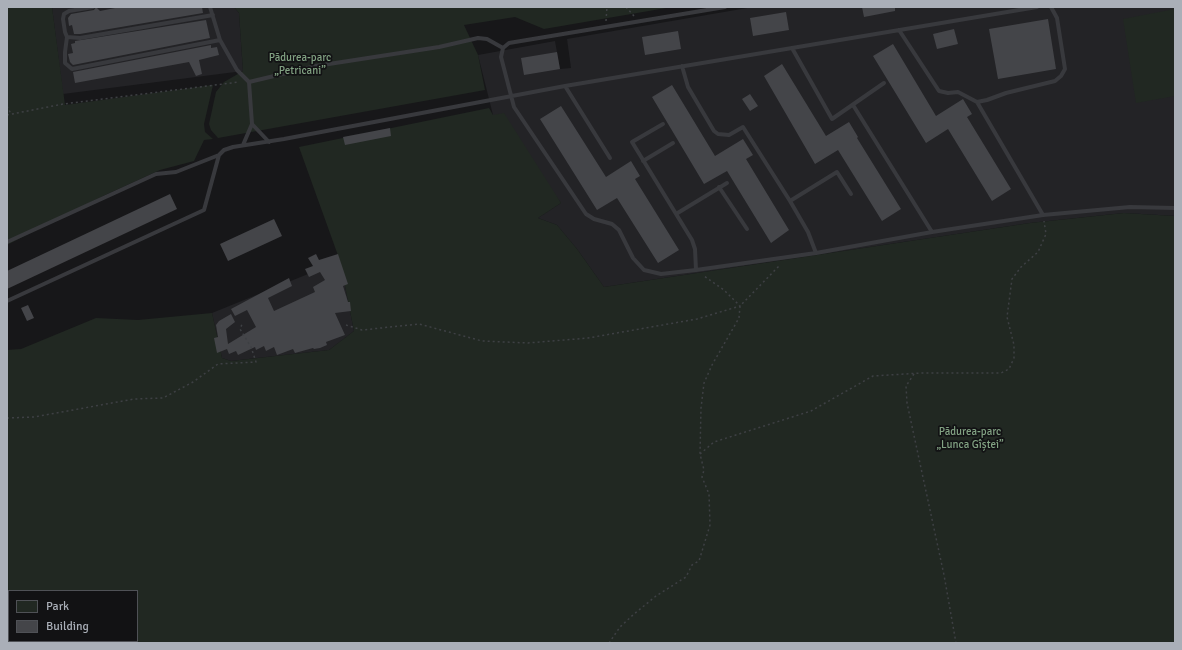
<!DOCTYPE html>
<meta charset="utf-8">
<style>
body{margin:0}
#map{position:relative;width:1182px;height:650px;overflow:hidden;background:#171719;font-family:Signika,sans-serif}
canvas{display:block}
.frame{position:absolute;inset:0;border:8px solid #aaafb8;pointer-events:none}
.legend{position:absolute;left:8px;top:590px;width:130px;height:52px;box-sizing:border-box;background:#121214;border:1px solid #4f5156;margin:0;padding:5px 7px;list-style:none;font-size:12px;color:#aaafb8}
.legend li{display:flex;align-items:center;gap:8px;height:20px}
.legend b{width:20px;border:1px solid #4f5156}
</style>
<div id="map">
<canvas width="1182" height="650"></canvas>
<div class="frame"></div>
<ul class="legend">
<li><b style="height:11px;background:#212822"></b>Park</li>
<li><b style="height:11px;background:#444549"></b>Building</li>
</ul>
</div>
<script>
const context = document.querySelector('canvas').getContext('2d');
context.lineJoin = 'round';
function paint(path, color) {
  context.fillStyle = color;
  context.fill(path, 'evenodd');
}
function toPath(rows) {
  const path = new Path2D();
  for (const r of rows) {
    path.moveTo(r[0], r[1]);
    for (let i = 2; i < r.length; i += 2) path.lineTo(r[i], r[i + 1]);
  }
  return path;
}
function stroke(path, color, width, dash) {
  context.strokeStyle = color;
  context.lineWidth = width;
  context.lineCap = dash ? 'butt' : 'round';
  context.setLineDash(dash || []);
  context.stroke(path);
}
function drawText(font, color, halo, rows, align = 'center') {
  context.font = font + ' Signika,sans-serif';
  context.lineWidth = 3.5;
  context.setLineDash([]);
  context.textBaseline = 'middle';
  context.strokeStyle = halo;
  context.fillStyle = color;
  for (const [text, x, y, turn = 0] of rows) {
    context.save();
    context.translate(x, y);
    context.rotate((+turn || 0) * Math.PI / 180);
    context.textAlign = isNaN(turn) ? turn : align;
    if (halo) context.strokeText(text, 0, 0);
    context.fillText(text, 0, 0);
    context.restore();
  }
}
const built = toPath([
 [52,7,234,7,239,13,243,71,63,94],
 [753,7,1175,7,1175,216,1124,213,1030,223,604,287,577,249,557,225,538,218,561,203,493,115,478,55,555,41,560,69,571,68,567,39],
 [340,261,354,331,329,350,231,361,222,358,212,313]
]);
const green = toPath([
 [7,7,52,7,65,105,213,85,204,124,205,132,213,139,204,140,194,161,160,170,103,196,7,245],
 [234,7,672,7,544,29,515,17,464,25,478,55,485,90,218,138,211,130,209,124,216,92,224,82,243,71,239,13],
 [1175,9,1175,96,1136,103,1123,19],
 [489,108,493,115,504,113,561,203,538,218,557,225,577,249,604,287,1030,223,1124,213,1175,216,1175,643,7,643,7,350,21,349,96,318,138,320,212,313,222,358,231,361,329,350,354,331,340,261,299,147],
 [9,591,137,591,137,641,9,641]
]);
const building = toPath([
 [96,7,100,11,120,7,202,7,203,13,80,34,74,34,72,25,69,26,68,18,71,14,94,10],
 [862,7,895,7,895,11,864,17],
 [786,12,789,30,753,36,750,18],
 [1048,19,1056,69,998,79,989,29],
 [206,20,210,38,73,65,70,62,68,54,73,53,71,44,75,43,75,41],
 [954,29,958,44,937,49,933,34],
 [678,31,681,49,645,55,642,37],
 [893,44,936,116,963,99,972,114,967,117,1011,189,992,201,948,129,926,143,873,56],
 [211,45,211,48,217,47,219,55,199,60,202,74,196,76,189,62,75,83,73,72],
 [557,52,560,69,524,75,521,58],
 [782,64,826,136,849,122,858,137,857,138,901,209,882,221,838,150,815,164,764,76],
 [672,85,715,156,743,139,753,155,746,159,789,230,771,243,727,171,704,184,652,97],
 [750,94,758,106,750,111,742,99],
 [561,106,606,177,631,161,640,176,635,179,679,250,658,263,617,198,597,210,540,119],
 [390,128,391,136,345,145,343,137],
 [170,194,177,209,7,289,7,271],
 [274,219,282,236,228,261,220,244],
 [316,254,319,260,338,254,348,284,343,286,348,302,350,302,351,311,335,313,345,335,326,342,327,345,320,348,314,349,313,348,295,353,293,349,277,355,274,347,266,351,264,346,256,350,255,347,238,355,236,351,229,354,227,349,217,353,214,338,218,337,216,325,219,321,231,314,235,322,226,329,228,344,256,327,247,310,235,316,231,309,289,278,292,286,268,298,274,311,315,292,313,287,325,280,320,272,309,277,305,269,313,266,308,258],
 [28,305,34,318,27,321,21,308]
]);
const path = toPath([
 [626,7,634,16],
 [606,21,607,7],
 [7,106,11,114],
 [7,115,63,104,239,82],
 [346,325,362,330,419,324,482,341,528,343,588,338,697,319,740,306,724,290,704,276],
 [914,374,906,386,907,403,944,575,956,643],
 [7,418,34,417,134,399,163,398,193,382,218,364,256,362,251,347,240,329,243,322],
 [700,454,714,442,811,411,873,376,921,373,1001,373,1009,369,1014,358,1014,345,1007,317,1012,279,1021,267,1038,252,1046,234,1044,221],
 [609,643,620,627,634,614,656,596,686,577,692,565,699,561,710,525,709,494,702,477,704,470,700,454,701,408,704,383,712,365,739,318,740,306,780,265]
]);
const lane = toPath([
 [93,7,69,11,64,14,63,19,65,32,67,37,80,38,213,15],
 [210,7,220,40,237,70,249,82,252,124,243,145],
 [725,7,509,43,503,48,501,57,514,107,586,214,594,219,612,224,619,230,633,258,644,270,661,274,696,270,816,253,932,232,1043,215,1130,207,1175,208],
 [899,30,939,91,948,93,958,92,977,102,1043,215],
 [67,37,65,52,65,63,72,69,220,40],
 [792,48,832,119,884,83],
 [682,66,688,87,714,131,718,134,729,135,743,127,790,201,808,232,816,253],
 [249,82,316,66,439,47,478,38,487,39,503,48],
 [565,86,610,158],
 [977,102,987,100,1006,93,1055,81,1061,76,1065,69,1057,18,1051,7],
 [853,105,932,232],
 [252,124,269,142],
 [663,124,632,142,692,240,695,249,696,270],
 [643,161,673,143],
 [719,187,747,229],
 [790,201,837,172,851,194],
 [676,214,727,183],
 [7,242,156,174,176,172,219,155,224,150,233,147,284,139,565,86,1037,7],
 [7,301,204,210,219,155]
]);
const parkNames = [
 ["Pădurea-parc",300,58],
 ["„Petricani”",300,71],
 ["Pădurea-parc",970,432],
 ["„Lunca Gîștei”",970,445]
];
paint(built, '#232326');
paint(green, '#212822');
paint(building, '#444549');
stroke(path, '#3e4044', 1.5, [2, 3]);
stroke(lane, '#38393d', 4);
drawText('11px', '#82a283', '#121214', parkNames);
</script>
